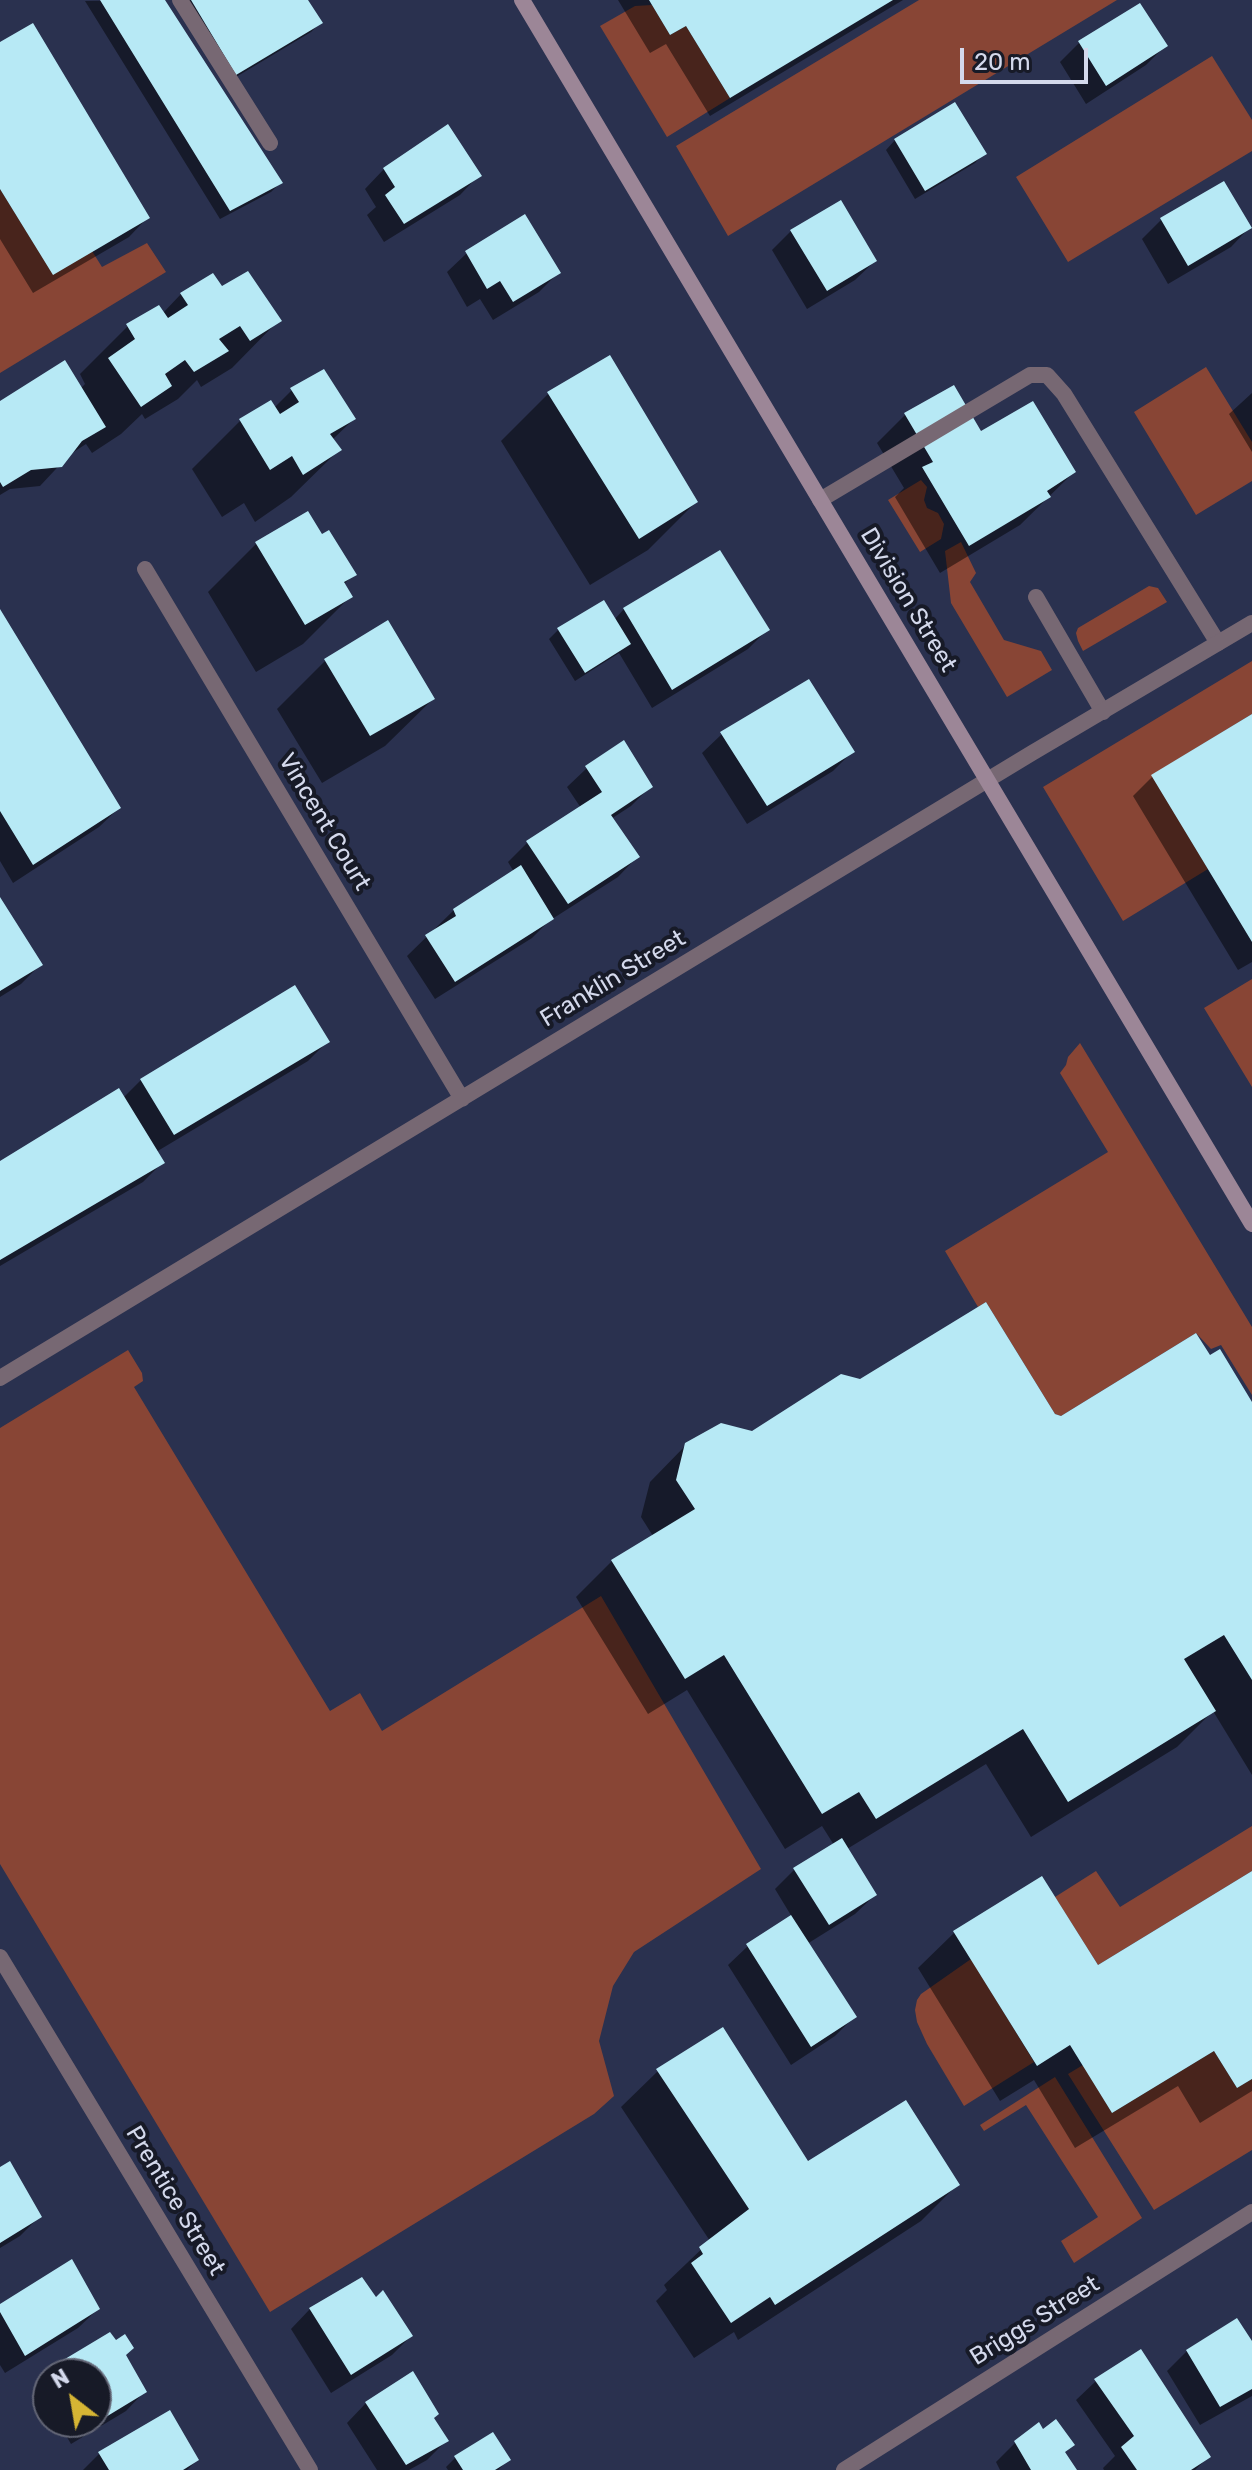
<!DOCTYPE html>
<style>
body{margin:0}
#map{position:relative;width:1252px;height:2470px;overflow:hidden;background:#2a314f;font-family:Rubik,sans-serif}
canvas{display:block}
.north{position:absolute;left:32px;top:2358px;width:80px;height:80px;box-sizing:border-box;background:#171a27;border:2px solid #636676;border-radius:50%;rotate:329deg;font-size:22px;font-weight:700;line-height:32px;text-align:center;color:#d4d9ec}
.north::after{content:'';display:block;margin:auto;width:28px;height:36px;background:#d6b534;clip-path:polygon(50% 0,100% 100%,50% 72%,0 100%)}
.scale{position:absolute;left:960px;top:48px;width:128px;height:36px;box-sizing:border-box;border:4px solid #d4d9ec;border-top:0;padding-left:10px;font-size:24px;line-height:28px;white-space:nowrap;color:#d4d9ec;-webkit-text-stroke:6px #171a27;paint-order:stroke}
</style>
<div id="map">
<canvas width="1252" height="2470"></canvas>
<div class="north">N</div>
<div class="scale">20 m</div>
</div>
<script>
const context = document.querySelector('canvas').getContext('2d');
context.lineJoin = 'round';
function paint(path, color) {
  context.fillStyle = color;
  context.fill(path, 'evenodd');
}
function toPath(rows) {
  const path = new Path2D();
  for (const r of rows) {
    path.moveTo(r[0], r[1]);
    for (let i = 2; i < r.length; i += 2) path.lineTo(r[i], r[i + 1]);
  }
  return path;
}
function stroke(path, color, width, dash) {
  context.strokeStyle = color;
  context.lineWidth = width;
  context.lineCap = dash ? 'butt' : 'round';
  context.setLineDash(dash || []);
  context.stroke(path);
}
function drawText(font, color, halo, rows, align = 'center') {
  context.font = font + ' Rubik,sans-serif';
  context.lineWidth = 8;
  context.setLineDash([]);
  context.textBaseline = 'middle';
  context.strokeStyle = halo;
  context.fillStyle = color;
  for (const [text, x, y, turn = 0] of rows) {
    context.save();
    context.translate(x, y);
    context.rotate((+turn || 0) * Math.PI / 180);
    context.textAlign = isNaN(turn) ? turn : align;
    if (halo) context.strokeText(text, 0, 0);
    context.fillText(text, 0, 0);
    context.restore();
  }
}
const green = toPath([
 [919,0,1117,0,728,236,676,146],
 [652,5,670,35,686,26,730,98,667,137,600,26,635,6],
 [1212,56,1252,120,1252,151,1068,262,1016,177],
 [0,189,53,274,92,251,102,267,147,243,166,272,0,373],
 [1206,367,1252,442,1252,481,1196,515,1134,412],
 [921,480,927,487,924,500,927,508,938,513,944,524,941,539,920,552,888,500],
 [961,542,976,573,970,582,1004,640,1041,651,1052,670,1007,697,951,603,945,551],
 [1149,586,1158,588,1167,602,1083,651,1078,641,1076,633,1078,628],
 [1252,661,1252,714,1152,775,1208,869,1123,921,1043,787],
 [1252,979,1252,1087,1204,1008],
 [1080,1043,1252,1327,1252,1395,1221,1345,1211,1349,1196,1333,1061,1416,1055,1414,986,1302,978,1307,945,1251,1108,1152,1060,1073,1066,1065,1068,1057],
 [128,1350,142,1373,143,1381,134,1387,330,1711,360,1693,382,1731,601,1596,761,1869,634,1952,613,1986,599,2041,614,2096,594,2114,270,2312,0,1864,0,1428],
 [1252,1826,1252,1871,1098,1965,1055,1897,1096,1871,1120,1907],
 [971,1959,1034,2062,964,2106,927,2044,917,2022,915,2010,917,2000,921,1994],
 [1214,2051,1237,2088,1252,2079,1252,2150,1154,2210,1068,2074,1083,2065,1112,2113],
 [1055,2077,1142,2218,1074,2263,1061,2241,1098,2217,1026,2105,984,2131,980,2125]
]);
const shadow = toPath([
 [163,0,280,183,271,192,220,219,85,1],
 [182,0,305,0,320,23,311,32,226,83],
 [618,0,903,0,710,116,666,44,650,53],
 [1079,43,1165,46,1146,65,1086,104,1060,62],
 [0,45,148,217,129,237,33,293,0,239],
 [895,140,984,153,975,163,915,199,886,150],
 [384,169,479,175,460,195,384,242,367,215,376,207,365,189],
 [1161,220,1250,227,1231,247,1168,284,1142,239],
 [791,231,875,261,855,280,807,309,772,250],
 [467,253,558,273,539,292,493,320,480,299,467,307,447,272],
 [221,288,279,320,232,368,201,387,197,380,178,399,145,419,142,414,121,434,92,453,86,444,69,455,40,486,10,489,0,495,0,403,80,389,85,384,80,374,128,326,162,314,181,294],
 [953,387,980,434,1074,472,1020,525,940,573,895,497,904,488,877,443,905,415],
 [292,390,354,419,332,440,339,450,291,497,255,522,244,503,222,517,192,469,240,421,270,402,274,408],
 [549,393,696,502,648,550,590,585,501,441],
 [1252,393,1252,452,1229,414],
 [321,537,354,574,343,585,351,596,303,644,256,672,208,592,256,544],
 [603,603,614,620,624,609,767,630,748,649,652,708,619,653,575,681,549,639,558,630],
 [0,613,119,808,99,827,13,883,0,861],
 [325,661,433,699,385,746,322,783,277,709],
 [1252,717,1252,962,1238,970,1133,796,1153,776],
 [722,734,852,752,833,771,747,824,702,753],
 [587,768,650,787,631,806,611,819,637,857,618,877,549,921,532,938,435,999,407,956,454,910,514,872,508,862,527,843,581,808,567,787],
 [0,902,40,965,21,984,0,997],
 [328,1041,308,1061,156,1152,162,1163,143,1182,0,1266,0,1163,123,1098,141,1080],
 [1209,1358,1252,1405,1252,1775,1213,1711,1177,1747,1031,1837,986,1764,847,1849,875,1895,855,1914,807,1944,854,2017,835,2036,791,2065,728,1965,748,1946,792,1917,775,1889,794,1870,834,1845,822,1826,785,1849,687,1690,648,1714,576,1597,612,1561,653,1536,641,1517,650,1482,686,1445,753,1433,1054,1416,1061,1418],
 [1252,1873,1252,2091,1200,2123,1178,2086,1075,2148,1034,2080,1000,2101,918,1968,955,1932,1097,1968],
 [658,2071,807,2163,958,2184,921,2221,738,2340,734,2332,694,2358,656,2301,667,2290,664,2285,710,2241,621,2107],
 [0,2170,40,2216,20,2236,0,2248],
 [375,2300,411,2336,392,2355,331,2393,291,2329,310,2309],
 [0,2307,98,2309,78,2328,5,2373,0,2365],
 [1252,2344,1252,2396,1200,2425,1167,2371,1187,2351],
 [124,2355,145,2391,126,2411,71,2444,58,2422,96,2422,96,2374,49,2374,56,2366],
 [48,2375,48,2404,37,2386],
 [1096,2381,1209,2456,1195,2470,1104,2470,1103,2468,1115,2456,1076,2400],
 [366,2403,432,2418,446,2441,427,2460,409,2470,377,2470,347,2423],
 [1015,2443,1064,2453,1075,2470,1000,2470,996,2462],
 [100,2453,197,2460,187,2470,83,2470],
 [455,2458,508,2460,498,2470,448,2470,446,2467]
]);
const building = toPath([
 [100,0,165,0,283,183,230,211],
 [191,0,308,0,323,23,236,75],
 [649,0,893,0,730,98,686,26,670,35],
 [1140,3,1168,46,1106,86,1078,41],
 [33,23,150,218,53,275,0,189,0,42],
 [955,102,987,154,925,191,894,139],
 [448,124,482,176,404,224,385,195,395,187,383,168],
 [1224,181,1252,228,1188,266,1160,218],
 [841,200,877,261,827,291,790,230],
 [525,214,561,273,513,302,500,281,487,289,465,251],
 [248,271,282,321,250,341,240,326,219,339,229,351,194,372,185,360,165,374,172,386,141,407,108,358,135,339,126,324,159,305,168,318,188,305,180,293,213,273,222,286],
 [610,355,698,502,639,539,547,392],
 [65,360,106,427,82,441,62,467,31,470,3,487,0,482,0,401],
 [324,369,356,419,330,434,342,450,303,475,292,456,270,470,239,419,271,400,280,414,299,402,290,388],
 [954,385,981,431,1033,401,1076,472,1047,491,1051,497,969,546,922,467,933,462,904,413],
 [308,511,322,534,329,530,357,575,344,582,353,597,305,625,255,542],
 [720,550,770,630,672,690,623,608],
 [604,600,631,644,585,673,557,628],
 [0,609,121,808,33,865,0,811],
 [388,620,435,699,370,736,324,659],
 [809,679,855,752,767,806,720,732],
 [1252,714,1252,942,1151,775],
 [624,740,653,787,611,815,640,857,568,904,526,841,602,792,585,766],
 [521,865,554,919,455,982,425,935,456,916,453,909],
 [0,897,43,965,0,991],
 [295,985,330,1042,174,1135,140,1079],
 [119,1088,165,1163,0,1260,0,1161],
 [986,1302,1055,1414,1061,1416,1196,1333,1210,1355,1220,1349,1252,1402,1252,1680,1224,1635,1184,1659,1216,1711,1068,1802,1023,1729,876,1819,859,1792,822,1814,724,1655,685,1679,611,1560,695,1509,676,1480,685,1443,721,1423,752,1431,841,1374,860,1379],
 [842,1838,877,1895,829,1925,793,1868],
 [1252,1871,1252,2079,1237,2088,1214,2051,1112,2113,1070,2045,1037,2066,953,1931,1042,1876,1098,1965],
 [791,1915,857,2017,811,2047,746,1944],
 [723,2027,808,2161,906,2100,960,2185,775,2305,770,2297,731,2323,691,2263,703,2254,699,2247,749,2209,656,2069],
 [10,2161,42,2217,0,2243,0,2167],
 [72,2259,100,2309,25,2356,0,2312,0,2304],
 [362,2277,376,2297,383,2290,413,2336,351,2375,309,2308],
 [1237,2318,1252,2341,1252,2389,1220,2407,1186,2350],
 [110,2332,116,2340,125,2334,134,2348,126,2355,147,2392,91,2426,89,2422,96,2422,96,2374,61,2374,55,2365],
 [1141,2349,1211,2457,1191,2470,1137,2470,1121,2447,1134,2436,1094,2379],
 [413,2371,439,2414,434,2418,449,2441,406,2465,365,2402],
 [170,2410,199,2460,183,2470,109,2470,98,2452],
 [1056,2419,1075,2445,1065,2452,1077,2470,1031,2470,1014,2441,1039,2422,1043,2429],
 [493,2432,511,2460,495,2470,463,2470,454,2456]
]);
const service = toPath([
 [180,0,270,143],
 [820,500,1030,375,1047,375,1064,394,1218,643],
 [1036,597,1103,712]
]);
const minor = toPath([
 [145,569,462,1099],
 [0,1378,1032,753,1252,623],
 [0,1957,310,2470],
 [844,2470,1252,2212]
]);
const secondary = toPath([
 [522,0,1252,1224]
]);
const streetNames = [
 ["Division Street",908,600,59],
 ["Vincent Court",324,822,59],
 ["Franklin Street",613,979,-31],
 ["Prentice Street",175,2201,59],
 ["Briggs Street",1035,2321,-32]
];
paint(green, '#884535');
paint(shadow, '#0007');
paint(building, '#b7e9f5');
stroke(service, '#776873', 16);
stroke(minor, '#776873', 16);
stroke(secondary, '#9c8697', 16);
drawText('24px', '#d4d9ec', '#171a27', streetNames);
</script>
